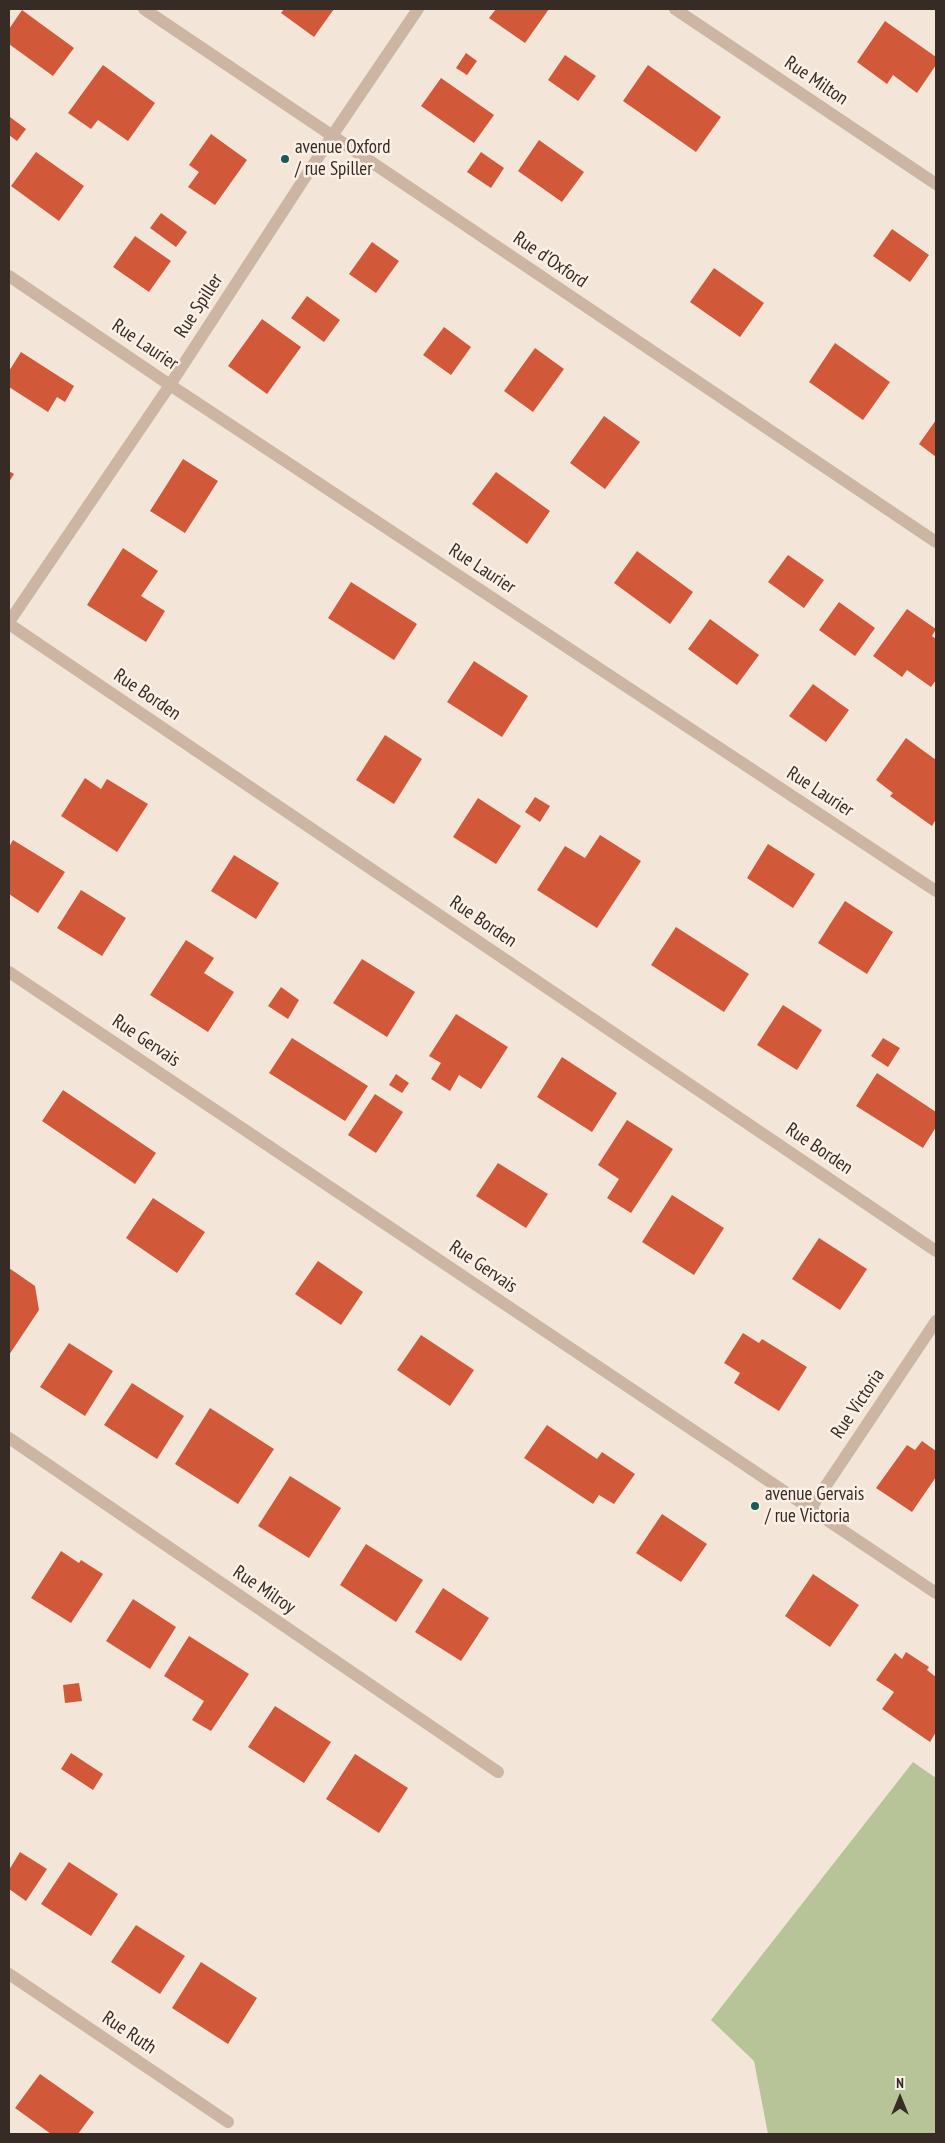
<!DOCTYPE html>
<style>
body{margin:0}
#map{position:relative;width:945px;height:2143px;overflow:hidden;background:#f3e6d8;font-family:"PT Sans Narrow",sans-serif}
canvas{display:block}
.frame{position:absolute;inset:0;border:10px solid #372b26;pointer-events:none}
.north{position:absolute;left:875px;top:2073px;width:50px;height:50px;-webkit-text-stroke:4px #fbf0e5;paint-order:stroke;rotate:0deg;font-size:14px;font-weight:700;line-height:20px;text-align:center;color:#372b26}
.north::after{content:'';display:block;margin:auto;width:18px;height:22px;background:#372b26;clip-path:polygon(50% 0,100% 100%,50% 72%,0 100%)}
</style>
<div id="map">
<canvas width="945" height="2143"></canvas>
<div class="frame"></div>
<div class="north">N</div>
</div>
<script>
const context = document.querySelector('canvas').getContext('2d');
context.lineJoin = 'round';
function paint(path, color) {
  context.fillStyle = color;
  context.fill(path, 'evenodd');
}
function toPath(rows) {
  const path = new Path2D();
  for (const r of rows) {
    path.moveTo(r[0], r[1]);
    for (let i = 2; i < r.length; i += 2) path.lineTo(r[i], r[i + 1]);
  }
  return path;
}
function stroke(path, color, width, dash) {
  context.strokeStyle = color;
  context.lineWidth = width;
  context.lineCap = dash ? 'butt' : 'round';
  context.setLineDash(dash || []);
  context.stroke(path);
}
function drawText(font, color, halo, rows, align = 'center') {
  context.font = font + ' "PT Sans Narrow",sans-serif';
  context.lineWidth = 5;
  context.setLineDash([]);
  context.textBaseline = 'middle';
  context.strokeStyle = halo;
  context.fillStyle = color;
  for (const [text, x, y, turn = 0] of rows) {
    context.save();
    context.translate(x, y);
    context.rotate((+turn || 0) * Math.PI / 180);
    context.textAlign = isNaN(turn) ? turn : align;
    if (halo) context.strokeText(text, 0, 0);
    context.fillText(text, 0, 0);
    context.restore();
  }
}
const green = toPath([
 [913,1762,936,1778,936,2134,768,2134,754,2061,711,2020]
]);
const building = toPath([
 [284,9,334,9,314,37,281,13],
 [496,9,549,9,525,43,489,18],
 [22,10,74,48,53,76,9,44,9,29],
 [885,21,936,57,936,65,917,93,893,75,887,84,857,62],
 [466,53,477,61,467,75,456,68],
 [565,55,596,76,578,101,548,80],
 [103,65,155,103,128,141,98,120,91,129,68,113],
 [648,65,721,117,696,152,623,101],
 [441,78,494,115,474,143,421,106],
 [10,117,26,129,17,141,9,135],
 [211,134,247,160,215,205,188,187,199,172,189,165],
 [539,140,584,172,562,202,518,171],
 [36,152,84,186,59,221,11,186],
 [481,152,504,168,491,188,467,172],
 [161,213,187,232,176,247,150,228],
 [892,229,929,255,910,282,873,256],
 [135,236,171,261,149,292,113,267],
 [372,242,399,261,376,293,349,274],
 [714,268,764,303,740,337,690,302],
 [307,296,340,320,324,342,291,318],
 [262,319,301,347,267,394,228,366],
 [444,327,471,347,451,375,423,355],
 [835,343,890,382,863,420,809,382],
 [535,348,564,369,533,412,504,391],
 [21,352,74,386,65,402,57,397,48,412,9,387,9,371],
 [604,416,640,442,605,489,570,463],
 [936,420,936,457,919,444],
 [183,459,218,481,185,533,150,511],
 [9,471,14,474,9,482],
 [496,472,550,511,527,544,472,504],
 [123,548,158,571,141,596,165,611,146,642,87,605],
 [637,551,693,592,670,624,614,583],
 [788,555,824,580,804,608,768,582],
 [351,582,417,624,394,660,328,618],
 [839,602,875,628,855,656,819,630],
 [907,609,936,629,932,636,936,639,936,680,931,687,907,670,902,677,873,656],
 [710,619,759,655,737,685,688,649],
 [474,661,528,696,502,737,447,702],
 [813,684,849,710,826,742,789,716],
 [385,735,422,759,394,804,356,780],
 [906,738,936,760,936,819,932,826,890,796,893,793,876,780],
 [85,778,101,789,107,779,148,804,117,852,61,816],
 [535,797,550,806,540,822,525,812],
 [478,798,521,826,496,864,453,837],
 [600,835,641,861,597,928,537,890,565,846,585,858],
 [13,840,65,872,38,913,9,894,9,847],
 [768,844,815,874,793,908,747,878],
 [234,855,279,883,256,919,211,891],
 [81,890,126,918,102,956,57,928],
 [845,901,893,932,867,974,818,943],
 [676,927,749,974,724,1012,651,965],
 [186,940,214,958,204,973,234,992,208,1032,150,995],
 [362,959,415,992,387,1037,333,1003],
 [281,987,299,1000,288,1019,268,1006],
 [783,1005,822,1030,797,1070,757,1045],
 [456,1014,508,1047,481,1089,459,1075,450,1091,431,1079,441,1063,429,1056],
 [292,1038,368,1086,345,1121,269,1073],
 [883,1038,900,1048,888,1067,871,1056],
 [562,1057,617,1093,592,1132,537,1097],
 [877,1073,936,1112,936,1127,923,1148,856,1106],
 [396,1074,409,1083,402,1093,389,1085],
 [63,1090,156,1153,135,1184,42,1121],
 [375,1094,403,1112,376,1153,348,1135],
 [627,1120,673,1149,631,1213,607,1198,619,1179,598,1165],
 [498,1163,548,1194,526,1228,476,1196],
 [672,1195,724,1228,694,1275,642,1242],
 [153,1198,205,1232,177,1273,126,1238],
 [819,1238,867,1269,840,1310,792,1279],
 [318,1261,363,1292,341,1325,295,1294],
 [9,1268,35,1286,39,1310,9,1355],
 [743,1333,759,1343,762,1339,807,1367,779,1411,734,1383,740,1373,724,1363],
 [421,1335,474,1370,450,1406,397,1370],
 [69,1343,113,1371,85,1416,40,1387],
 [132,1383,184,1416,157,1459,104,1425],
 [210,1408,274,1449,238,1504,175,1464],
 [547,1425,597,1459,602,1452,635,1474,614,1504,599,1495,593,1504,524,1458],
 [922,1441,936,1451,936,1477,912,1512,876,1488,907,1445,915,1450],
 [290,1476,341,1508,309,1558,258,1526],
 [662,1514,707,1544,681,1582,636,1553],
 [366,1544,423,1580,396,1622,340,1585],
 [61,1551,79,1563,81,1560,103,1574,71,1623,31,1598],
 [813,1574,859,1605,830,1647,785,1616],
 [443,1588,489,1618,461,1661,415,1632],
 [133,1599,176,1627,150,1669,106,1641],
 [189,1636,249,1674,211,1731,192,1720,204,1701,164,1676],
 [906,1652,929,1667,927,1670,936,1677,936,1732,930,1742,882,1709,894,1692,876,1680,895,1653,902,1659],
 [79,1683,82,1701,65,1703,63,1685],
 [275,1706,331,1742,304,1783,248,1747],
 [71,1753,103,1774,93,1790,61,1769],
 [355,1754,408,1788,379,1833,326,1799],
 [20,1852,47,1869,26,1901,9,1889,9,1870],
 [69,1862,118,1894,91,1936,41,1904],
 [136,1925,185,1956,160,1994,111,1962],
 [201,1962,257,1998,228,2044,172,2008],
 [40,2074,94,2112,78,2134,51,2134,15,2108]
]);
const minor = toPath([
 [144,9,936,542],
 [675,9,936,184],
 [9,276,170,385,936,891],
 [9,622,170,385,332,136,418,9],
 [9,624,936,1251],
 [9,972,936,1593],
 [9,1438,498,1772],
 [811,1508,936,1321],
 [9,1974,228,2122]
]);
const markers = [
 [285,159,5,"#18595c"],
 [755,1506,5,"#18595c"]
];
const streetNames = [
 ["Rue Milton",816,81,34],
 ["Rue d'Oxford",550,260,34],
 ["Rue Spiller",199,306,-57],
 ["Rue Laurier",145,345,34],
 ["Rue Laurier",482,569,33],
 ["Rue Borden",147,695,34],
 ["Rue Laurier",820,792,33],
 ["Rue Borden",483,922,34],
 ["Rue Gervais",146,1041,34],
 ["Rue Borden",819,1149,34],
 ["Rue Gervais",483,1267,34],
 ["Rue Victoria",858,1404,-56],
 ["Rue Milroy",264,1590,34],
 ["Rue Ruth",129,2033,34]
];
const poiNames = [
 ["avenue Oxford",295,148],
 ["/ rue Spiller",295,170],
 ["avenue Gervais",765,1495],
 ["/ rue Victoria",765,1517]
];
paint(green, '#b6c497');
paint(building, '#d15939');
stroke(minor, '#ccb5a3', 12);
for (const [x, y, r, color] of markers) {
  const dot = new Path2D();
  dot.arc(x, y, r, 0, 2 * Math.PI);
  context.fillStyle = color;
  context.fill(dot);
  stroke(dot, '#fbf0e5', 2);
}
drawText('19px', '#372b26', '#fbf0e5', streetNames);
drawText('19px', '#372b26', '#fbf0e5', poiNames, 'left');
</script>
